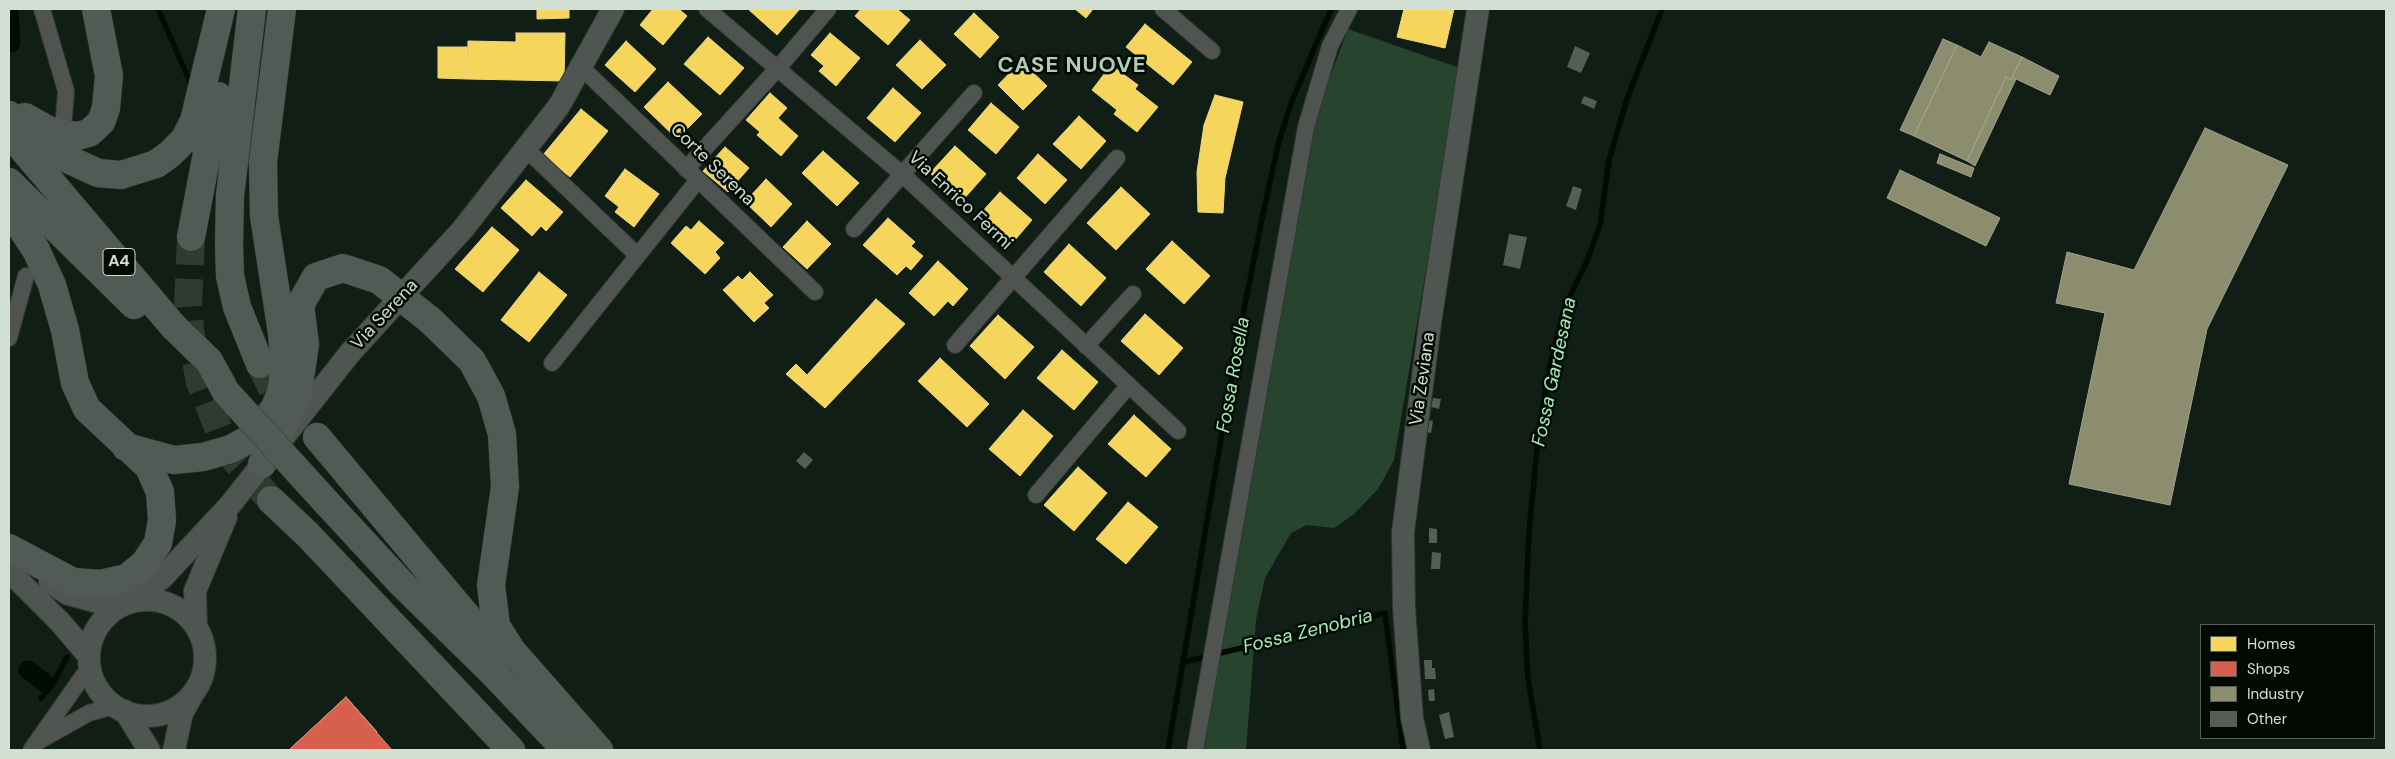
<!DOCTYPE html>
<style>
body{margin:0}
#map{position:relative;width:2395px;height:759px;overflow:hidden;background:#111e15;font-family:"DM Sans",sans-serif}
canvas{display:block}
.frame{position:absolute;inset:0;border:10px solid #d2e0d4;pointer-events:none}
.legend{position:absolute;left:2200px;top:624px;width:175px;height:115px;box-sizing:border-box;background:#030a04;border:1px solid #566057;margin:0;padding:6px 9px;list-style:none;font-size:15px;color:#d2e0d4}
.legend li{display:flex;align-items:center;gap:10px;height:25px}
.legend b{width:25px;border:1px solid #566057}
</style>
<div id="map">
<canvas width="2395" height="759"></canvas>
<div class="frame"></div>
<ul class="legend">
<li><b style="height:14px;background:#f6d55c"></b>Homes</li>
<li><b style="height:14px;background:#d6604d"></b>Shops</li>
<li><b style="height:14px;background:#8c8c6e"></b>Industry</li>
<li><b style="height:14px;background:#535e56"></b>Other</li>
</ul>
</div>
<script>
const context = document.querySelector('canvas').getContext('2d');
context.lineJoin = 'round';
function paint(path, color) {
  context.fillStyle = color;
  context.fill(path, 'evenodd');
}
function toPath(rows) {
  const path = new Path2D();
  for (const r of rows) {
    if (r.length === 3) {
      path.moveTo(r[0] + r[2], r[1]);
      path.arc(r[0], r[1], r[2], 0, 2 * Math.PI);
      continue;
    }
    path.moveTo(r[0], r[1]);
    for (let i = 2; i < r.length; i += 2) path.lineTo(r[i], r[i + 1]);
  }
  return path;
}
function stroke(path, color, width, dash) {
  context.strokeStyle = color;
  context.lineWidth = width;
  context.lineCap = dash ? 'butt' : 'round';
  context.setLineDash(dash || []);
  context.stroke(path);
}
function drawText(font, color, halo, rows, align = 'center') {
  context.font = font + ' "DM Sans",sans-serif';
  context.lineWidth = 5;
  context.setLineDash([]);
  context.textBaseline = 'middle';
  context.strokeStyle = halo;
  context.fillStyle = color;
  for (const [text, x, y, turn = 0] of rows) {
    context.save();
    context.translate(x, y);
    context.rotate((+turn || 0) * Math.PI / 180);
    context.textAlign = isNaN(turn) ? turn : align;
    if (halo) context.strokeText(text, 0, 0);
    context.fillText(text, 0, 0);
    context.restore();
  }
}
const green = toPath([
 [1348,29,1460,68,1394,460,1378,489,1354,514,1334,528,1307,525,1291,533,1265,578,1256,620,1246,750,1199,750,1314,120]
]);
const homes = toPath([
 [537,9,569,9,569,18,537,19,537,9],
 [653,9,679,9,687,16,663,45,640,25,653,9],
 [748,9,798,9,799,10,777,35,748,9],
 [861,9,897,9,910,20,888,45,855,16,861,9],
 [1075,9,1093,9,1086,18,1075,9],
 [1404,9,1454,9,1445,48,1397,37,1404,9],
 [974,13,999,37,980,58,954,34,974,13],
 [1145,24,1192,62,1173,85,1126,47,1145,24],
 [516,33,565,33,564,81,467,79,468,41,516,42,516,33],
 [830,33,860,58,836,86,819,71,824,66,811,55,830,33],
 [708,37,744,68,720,95,684,64,708,37],
 [920,40,946,65,922,89,896,65,920,40],
 [626,41,656,69,635,92,605,65,626,41],
 [438,47,467,47,467,79,438,78,438,47],
 [1021,61,1047,86,1023,110,998,85,1021,61],
 [1111,65,1138,85,1135,89,1158,107,1137,132,1114,114,1117,110,1092,90,1111,65],
 [668,82,702,114,677,139,644,107,668,82],
 [893,88,921,113,895,142,867,118,893,88],
 [770,93,787,108,778,118,798,136,781,156,757,135,760,132,746,120,770,93],
 [1215,95,1243,102,1225,178,1223,213,1198,212,1197,172,1204,125,1215,95],
 [991,103,1019,127,996,154,968,130,991,103],
 [581,109,608,131,570,177,543,155,581,109],
 [1079,116,1106,141,1081,169,1053,144,1079,116],
 [955,146,986,174,962,201,930,173,955,146],
 [725,147,749,168,728,192,703,171,725,147],
 [823,151,859,183,837,206,802,173,823,151],
 [1038,154,1067,180,1045,204,1017,178,1038,154],
 [625,169,659,194,634,227,615,212,619,207,605,196,625,169],
 [766,179,792,204,771,227,745,202,766,179],
 [526,180,563,212,546,231,541,226,532,236,501,208,526,180],
 [1121,187,1150,214,1116,250,1087,223,1121,187],
 [1000,192,1032,220,1009,247,993,233,997,228,981,213,1000,192],
 [888,218,915,242,911,246,923,256,911,270,906,266,897,275,863,245,888,218],
 [699,221,724,243,715,252,720,258,705,274,671,243,686,226,691,230,699,221],
 [807,221,831,244,807,269,783,247,807,221],
 [492,227,519,250,483,292,455,269,492,227],
 [1172,241,1210,276,1184,304,1146,269,1172,241],
 [1069,244,1106,278,1081,306,1044,272,1069,244],
 [938,261,968,289,953,306,948,301,934,316,909,293,938,261],
 [539,272,567,295,529,342,501,320,539,272],
 [750,272,773,295,764,303,769,308,754,322,723,290,738,276,742,280,750,272],
 [876,299,905,324,825,408,786,374,796,364,807,375,876,299],
 [1145,314,1183,348,1159,375,1121,341,1145,314],
 [998,315,1034,347,1005,379,970,346,998,315],
 [1062,350,1098,382,1074,410,1037,378,1062,350],
 [940,358,989,404,967,427,918,381,940,358],
 [1023,410,1053,436,1020,476,989,449,1023,410],
 [1134,415,1171,449,1146,477,1108,444,1134,415],
 [1078,467,1107,493,1074,531,1044,505,1078,467],
 [1128,502,1158,527,1126,564,1096,539,1128,502],
 [346,697,377,732,357,750,289,750,346,697]
]);
const shops = toPath([
 [346,697,392,750,289,750,346,697]
]);
const industry = toPath([
 [1943,39,1957,45,1914,136,1900,130,1943,39],
 [1989,42,2022,57,2011,80,2006,77,1967,161,1914,136,1957,45,1981,57,1989,42],
 [2022,57,2059,76,2050,95,2012,77,2022,57],
 [2006,77,2011,80,2012,77,2016,79,1975,166,1967,161,2006,77],
 [2205,128,2288,165,2207,329,2170,505,2069,484,2105,313,2056,303,2067,252,2134,270,2205,128],
 [1940,154,1974,168,1971,177,1937,163,1940,154],
 [1900,170,2000,218,1986,246,1887,198,1900,170]
]);
const stream = toPath([
 [158,9,191,84],
 [1184,662,1385,613,1403,750],
 [41,698,52,686,67,657],
 [1168,750,1237,345,1263,214,1279,141,1292,101,1331,9],
 [1540,750,1528,679,1525,624,1529,531,1539,429,1550,366,1565,306,1587,261,1600,225,1609,160,1627,99,1662,9]
]);
const canal = toPath([
 [9,9,11,43],
 [28,670,45,683]
]);
const building = toPath([
 [1575,46,1590,53,1581,73,1567,67],
 [1584,96,1597,101,1594,109,1581,103],
 [1573,186,1582,189,1576,210,1566,206],
 [1509,234,1527,237,1520,269,1503,265],
 [1433,398,1441,399,1439,409,1431,407],
 [1428,420,1433,421,1431,433,1426,432],
 [804,452,813,460,805,469,796,461],
 [1429,528,1437,529,1437,543,1429,543],
 [1432,552,1441,553,1440,569,1431,569],
 [1424,660,1432,660,1432,668,1435,668,1436,679,1425,679],
 [1434,689,1435,701,1429,701,1428,690],
 [1449,712,1454,737,1445,739,1439,715]
]);
const highwayTunnel = toPath([
 [191,237,188,304,190,330,200,382,221,435,235,460,271,500],
 [260,364,273,390,290,412]
]);
const street = toPath([
 [42,9,66,91,64,117],
 [707,9,903,175,1178,431],
 [1163,9,1212,51],
 [581,67,815,292],
 [526,149,637,255],
 [686,169,778,68,828,9],
 [854,229,974,93],
 [9,338,26,276],
 [955,345,1117,158],
 [1086,346,1133,294],
 [552,363,698,180],
 [1036,495,1129,385],
 [39,741,89,713,115,706],
 [31,750,90,666],
 [1195,750,1306,127,1330,46,1349,9]
]);
const secondary = toPath([
 [9,571,60,622,89,656],
 [50,582,68,594,101,603,127,603],
 [147,658,58],
 [133,601,162,578,230,505,350,353,463,229,559,106,613,9],
 [196,626,195,591,226,517],
 [125,711,149,750],
 [174,750,182,713,191,697],
 [1419,750,1412,718,1404,608,1403,532,1430,323,1478,9]
]);
const highway = toPath([
 [252,9,230,196,229,244,230,276,237,307,260,364],
 [9,115,50,151,98,173,121,175,156,164,170,154,184,140,194,121,221,9],
 [25,117,52,132,77,136,89,133,101,122,106,108,109,76,96,9],
 [11,135,173,326,209,361,226,392],
 [9,182,134,305],
 [9,209,36,250,52,285,65,330,75,383,87,409,149,467,160,492,162,520,158,543,145,563,127,578,101,584,73,582,9,548],
 [191,237,218,96],
 [317,437,501,657],
 [126,447,174,460,203,457,231,449,251,438,274,409,281,393,285,367,282,333,264,216,263,162,282,9],
 [262,464,297,399,305,344,300,305,316,277,343,268,379,280,430,320,472,361,491,396,502,434,505,487,491,585,496,626,512,651,599,750],
 [271,500,308,535,511,750],
 [327,503,401,583,493,673,566,750]
]);
const highwayBridge = toPath([
 [226,392,327,503]
]);
const shields = [
 [119,262,32]
];
const shieldNames = [
 ["A4",119,262]
];
const streetNames = [
 ["Corte Serena",712,165,44],
 ["Via Enrico Fermi",960,201,43],
 ["Via Serena",385,315,-47],
 ["Via Zeviana",1423,379,-82]
];
const waterNames = [
 ["Fossa Gardesana",1555,372,-78],
 ["Fossa Rosella",1234,375,-80],
 ["Fossa Zenobria",1308,632,-14]
];
const districtNames = [
 ["CASE NUOVE",1072,66]
];
paint(green, '#27452e');
paint(homes, '#f6d55c');
stroke(homes, '#ebd880', 1);
paint(shops, '#d6604d');
stroke(shops, '#d58676', 1);
paint(industry, '#8c8c6e');
stroke(industry, '#a1a58d', 1);
stroke(stream, '#020b02', 5.5);
stroke(canal, '#020b02', 19);
paint(building, '#535e56');
stroke(highwayTunnel, '#2e3b32', 28, [28, 14]);
stroke(street, '#2d3831', 18);
stroke(secondary, '#2d3831', 24);
stroke(highway, '#2d3831', 29);
stroke(street, '#4f5450', 16);
stroke(secondary, '#4f5651', 22);
stroke(highway, '#525a55', 28);
stroke(highwayBridge, '#2d3831', 29, []);
stroke(highwayBridge, '#525a55', 28);
for (const [x, y, w] of shields) {
  const box = new Path2D();
  box.roundRect(x - w / 2, y - 13.5, w, 27, 4);
  context.fillStyle = '#030a04';
  context.fill(box);
  stroke(box, '#d2e0d4', 1);
}
drawText('bold 16px', '#d2e0d4', null, shieldNames);
drawText('18px', '#d2e0d4', '#030a04', streetNames);
drawText('italic 19px', '#a5ecb4', '#030a04', waterNames);
context.letterSpacing = '1px';
drawText('bold 22px', '#b0ccb5', '#030a04', districtNames);
context.letterSpacing = '0px';
</script>
